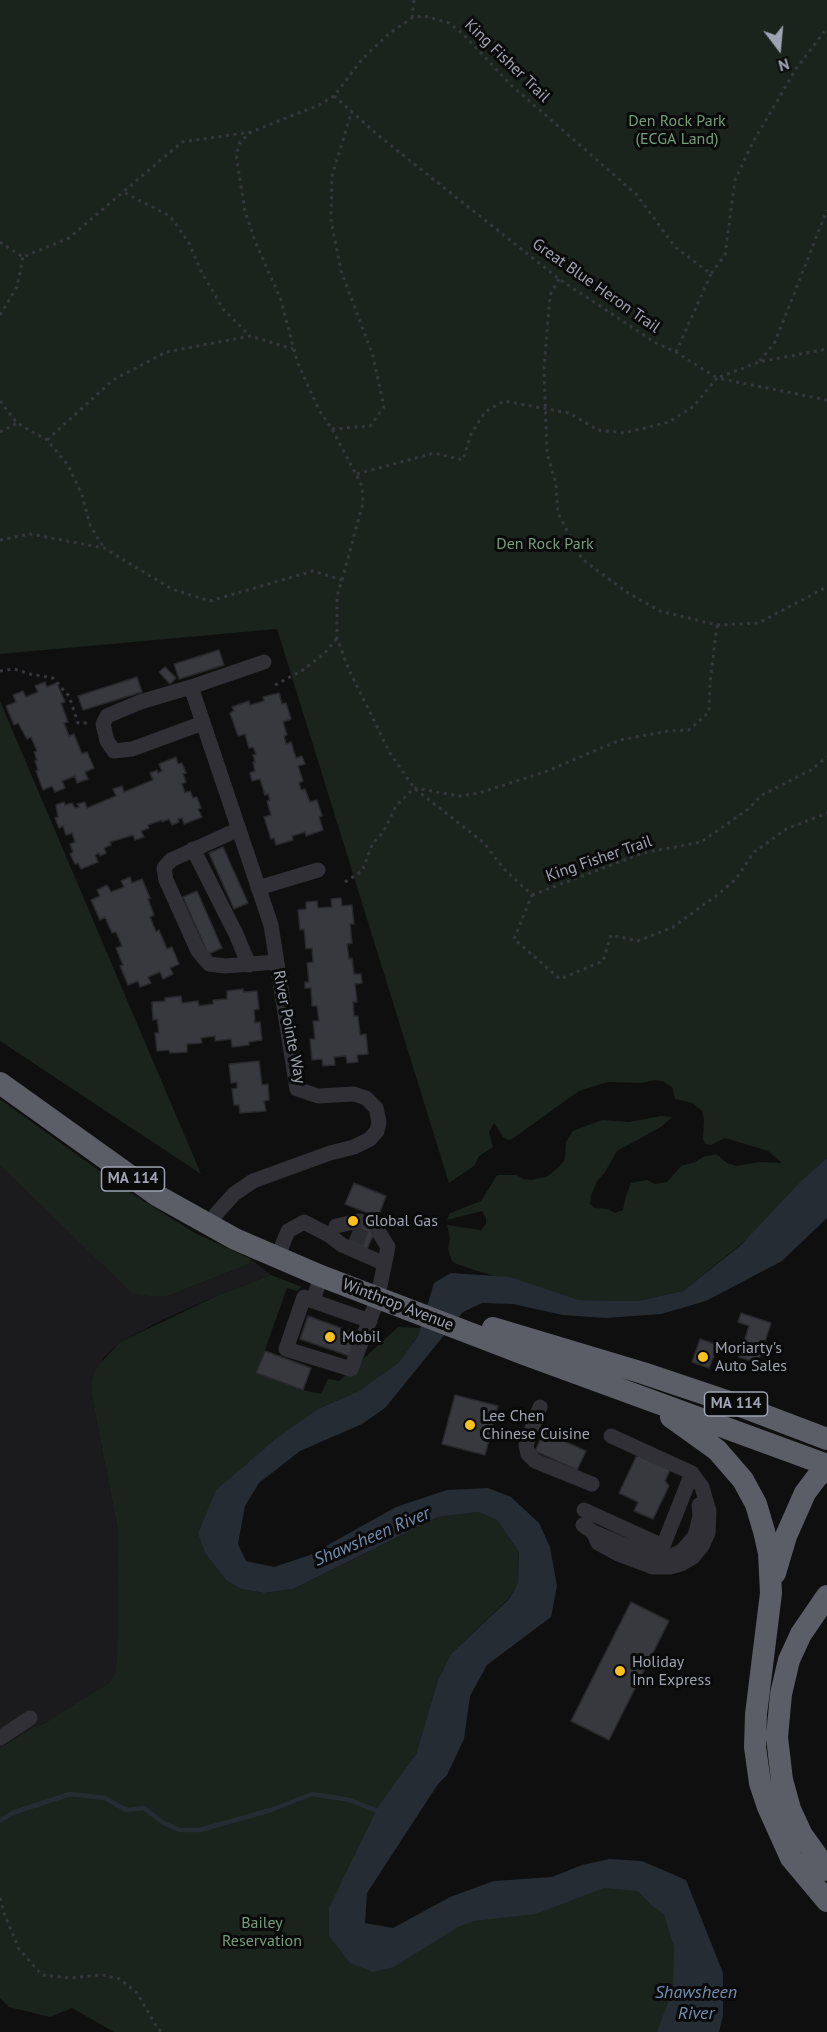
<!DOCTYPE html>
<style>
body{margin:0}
#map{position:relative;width:827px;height:2032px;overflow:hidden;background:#0f0f10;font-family:"PT Sans",sans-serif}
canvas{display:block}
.north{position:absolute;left:749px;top:18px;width:60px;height:60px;-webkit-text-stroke:4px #0a0a0b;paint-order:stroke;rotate:164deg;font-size:16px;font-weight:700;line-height:24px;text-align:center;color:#9fa4b2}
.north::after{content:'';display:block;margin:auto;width:21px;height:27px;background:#9fa4b2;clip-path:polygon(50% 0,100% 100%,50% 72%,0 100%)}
</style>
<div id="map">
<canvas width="827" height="2032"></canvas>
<div class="north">N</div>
</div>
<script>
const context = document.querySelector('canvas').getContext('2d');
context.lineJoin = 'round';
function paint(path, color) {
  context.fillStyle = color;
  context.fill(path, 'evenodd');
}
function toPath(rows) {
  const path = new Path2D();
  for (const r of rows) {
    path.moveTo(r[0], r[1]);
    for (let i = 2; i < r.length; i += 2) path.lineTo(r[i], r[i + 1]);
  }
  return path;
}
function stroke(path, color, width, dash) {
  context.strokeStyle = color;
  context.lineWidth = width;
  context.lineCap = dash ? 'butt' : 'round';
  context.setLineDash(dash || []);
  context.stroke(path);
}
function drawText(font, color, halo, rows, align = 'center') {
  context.font = font + ' "PT Sans",sans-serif';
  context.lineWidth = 6;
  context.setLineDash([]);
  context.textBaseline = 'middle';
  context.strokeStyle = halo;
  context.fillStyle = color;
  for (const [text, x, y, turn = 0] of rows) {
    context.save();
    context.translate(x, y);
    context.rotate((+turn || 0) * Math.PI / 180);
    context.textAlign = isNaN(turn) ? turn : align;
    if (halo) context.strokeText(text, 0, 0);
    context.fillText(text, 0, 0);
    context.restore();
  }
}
const built = toPath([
 [0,1165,168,1296,249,1264,251,1259,271,1275,221,1294,164,1319,120,1342,103,1358,92,1397,118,1531,117,1659,115,1673,109,1683,58,1716,45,1723,34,1727,0,1748]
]);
const green = toPath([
 [0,0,827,0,827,1158,802,1180,751,1236,683,1291,637,1301,579,1300,474,1270,457,1264,452,1261,448,1249,450,1239,447,1225,481,1230,486,1224,486,1218,482,1211,447,1220,450,1213,481,1201,497,1175,516,1175,524,1179,532,1180,548,1176,559,1167,565,1159,566,1142,573,1131,602,1120,629,1122,661,1116,672,1117,661,1127,617,1151,605,1172,597,1181,591,1196,590,1204,595,1208,608,1209,615,1213,623,1210,625,1199,631,1183,647,1180,655,1184,667,1182,681,1166,695,1162,703,1157,716,1154,727,1163,736,1166,760,1162,782,1163,768,1151,725,1138,711,1145,705,1144,703,1139,704,1119,702,1111,692,1103,675,1099,672,1087,664,1082,655,1080,641,1083,608,1082,579,1091,512,1139,509,1140,503,1137,494,1123,489,1132,493,1147,479,1156,474,1166,449,1183,277,629,0,654],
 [0,701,201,1174,0,1041],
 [0,1099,126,1190,195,1233,251,1259,249,1264,168,1296,151,1296,132,1293,0,1165],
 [271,1275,302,1287,297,1291,287,1288,257,1372,303,1390,321,1394,328,1379,339,1381,398,1327,420,1328,418,1336,399,1362,359,1391,320,1408,198,1534,205,1553,226,1580,241,1589,264,1593,293,1589,438,1517,478,1512,497,1520,519,1552,518,1583,509,1598,451,1654,438,1680,416,1754,379,1805,352,1927,397,1940,618,1870,660,1888,695,2032,114,2032,72,2008,50,2017,9,2007,0,1998,0,1748,34,1727,45,1723,109,1683,115,1673,117,1659,118,1531,92,1397,92,1380,97,1367,120,1342,221,1294]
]);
const water = toPath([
 [827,1158,827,1218,782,1261,706,1301,661,1314,606,1318,563,1315,513,1304,482,1303,463,1312,385,1408,362,1424,300,1451,259,1483,245,1506,238,1544,246,1561,274,1567,310,1555,396,1507,447,1490,488,1488,511,1497,539,1523,550,1547,557,1586,551,1617,487,1665,470,1696,464,1739,447,1775,438,1784,367,1893,365,1923,393,1928,450,1897,494,1881,552,1877,582,1865,609,1859,642,1861,686,1880,723,1973,723,2016,719,2032,657,2032,673,1989,674,1947,664,1914,651,1905,638,1891,604,1888,536,1914,474,1921,456,1928,394,1967,373,1972,350,1963,329,1936,329,1908,379,1805,416,1754,438,1680,451,1654,509,1599,518,1583,519,1552,497,1520,478,1512,438,1517,293,1589,264,1593,241,1589,226,1580,205,1553,198,1534,216,1490,277,1438,320,1408,359,1391,399,1362,418,1336,434,1283,451,1273,510,1277,579,1300,637,1301,683,1291,741,1245,802,1180]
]);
const stream = toPath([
 [0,1821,12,1813,70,1794,105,1798,126,1810,144,1808,162,1822,179,1830,200,1830,271,1810,312,1794,350,1800,380,1812]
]);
const building = toPath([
 [219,650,224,665,179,679,174,664,219,650],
 [165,667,176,678,170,684,159,672,165,667],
 [137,677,142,692,83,710,78,696,137,677],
 [45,682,47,687,57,683,65,702,61,703,68,722,64,723,69,736,74,734,82,754,87,752,94,768,85,772,88,779,77,783,75,776,62,781,65,788,55,792,52,786,43,790,36,771,38,770,35,761,37,760,34,752,37,751,31,737,27,739,18,723,14,725,6,706,16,702,13,695,23,691,26,697,38,692,35,686,45,682],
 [279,693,282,704,286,703,291,719,283,722,287,735,284,736,286,744,291,742,296,758,302,756,305,764,298,766,303,781,299,783,301,790,305,789,310,802,317,800,322,816,319,817,323,830,306,836,305,832,292,836,293,840,276,845,274,838,271,839,264,817,271,815,267,801,270,800,268,794,265,795,260,779,252,781,250,773,255,771,253,762,255,762,253,755,256,754,253,747,249,748,245,734,238,736,230,713,234,711,232,707,249,701,250,705,264,701,263,697,279,693],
 [176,757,178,764,182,763,186,773,183,774,186,782,182,784,185,793,190,791,193,798,197,797,201,808,198,809,202,817,184,824,182,818,178,819,179,822,172,825,169,819,162,822,162,820,148,825,149,828,141,831,144,837,135,840,133,835,110,842,111,845,104,848,106,853,100,856,99,853,95,855,98,862,81,869,78,863,75,864,70,854,73,852,70,844,75,842,72,833,66,835,63,826,59,828,55,818,58,817,56,805,64,802,65,805,72,803,75,808,79,807,77,804,85,802,87,808,116,796,113,789,122,786,124,792,153,780,150,773,157,770,158,773,162,771,159,764,176,757],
 [223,847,248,903,234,909,209,853,223,847],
 [130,877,132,883,142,879,150,898,148,899,154,915,150,917,156,932,159,930,167,949,172,947,179,964,170,968,173,974,163,979,160,972,148,977,151,983,140,987,138,981,128,985,120,966,123,965,116,948,122,946,116,932,112,933,105,917,100,920,91,900,100,896,97,890,107,885,111,892,124,887,121,881,130,877],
 [197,891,222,948,208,954,183,897,197,891],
 [341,898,342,906,352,905,354,924,350,924,352,943,347,944,349,959,352,958,354,974,361,974,362,983,355,984,357,1002,353,1002,354,1016,358,1016,360,1035,366,1034,368,1054,357,1055,358,1062,347,1063,346,1056,334,1057,335,1065,323,1066,322,1059,312,1060,310,1039,315,1039,313,1021,319,1021,317,1006,312,1006,311,988,305,988,305,982,309,982,307,963,313,962,312,948,306,949,304,929,300,930,298,910,306,909,306,902,317,901,318,908,332,907,331,899,341,898],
 [243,989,243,992,257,991,259,1009,254,1010,255,1023,260,1022,262,1040,249,1042,249,1045,232,1047,231,1039,215,1041,215,1036,201,1038,202,1043,187,1044,187,1052,170,1053,169,1050,157,1051,155,1033,159,1033,157,1019,153,1020,152,1002,165,1001,165,998,181,996,182,1003,198,1001,199,1006,213,1004,213,1000,227,999,227,991,243,989],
 [259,1061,262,1085,268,1084,269,1100,264,1101,266,1111,240,1113,239,1105,234,1105,232,1089,237,1088,237,1082,231,1083,229,1064,259,1061],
 [354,1183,386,1196,378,1217,345,1204,354,1183],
 [361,1214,379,1223,366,1251,348,1243,361,1214],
 [741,1313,771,1323,758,1363,739,1357,749,1326,738,1322,741,1313],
 [308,1316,360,1335,352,1357,300,1339,308,1316],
 [700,1339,718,1345,709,1368,692,1362,700,1339],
 [265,1351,311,1368,303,1390,256,1373,265,1351],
 [455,1395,498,1406,485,1455,442,1444,455,1395],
 [544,1432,586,1451,577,1470,535,1451,544,1432],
 [637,1455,670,1470,665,1481,669,1486,653,1519,634,1511,638,1502,619,1493,637,1455],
 [631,1602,669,1621,609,1740,571,1721,631,1602]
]);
const minorTunnel = toPath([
 [352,1233,372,1241]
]);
const path = toPath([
 [412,18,414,0],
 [334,96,379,136,559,279,656,343,676,352,717,378,759,362,827,349],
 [125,193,170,216,189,243,201,271,223,309,250,336],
 [0,242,23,257,69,238,182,142,251,132],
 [559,279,550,295,544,369,547,453,556,484,558,513,582,559,625,591,660,611,717,625,758,623,827,587],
 [0,315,17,287,23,257],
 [676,352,711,274],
 [760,361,775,342,827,210],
 [0,401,17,423,47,440,68,465,82,495,90,525,104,548],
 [332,429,370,426,384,407,373,356,341,271,331,220,332,176,352,110],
 [0,432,17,423],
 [47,440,113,380,166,352,250,336,293,349],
 [357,474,434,453,463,460,471,434,485,412,504,401,569,413,598,430,624,433,669,422,694,406,717,378,827,400],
 [0,540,30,534,104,548,172,589,210,601,313,571,342,580,337,596,337,638,349,670,390,753,414,788,484,843,504,869,532,895,514,939,560,979,603,961,611,935,638,941,673,927,716,896,736,879,753,853,786,829,827,813],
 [342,580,363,503,362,486,332,429,319,410,297,361,281,300,255,241,245,211,236,155,240,142,251,132,319,105,334,96,363,58,391,32,412,18,424,16,449,23,463,34,511,85,637,195,675,247,711,274,725,255,735,180,753,142,796,69,827,28],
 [0,671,14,669,30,674,53,678,69,696,78,723,89,723],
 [275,685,303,670,325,653,337,638],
 [345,882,362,871,373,843,384,831,396,806,414,788,460,796,479,793,545,772,620,740,668,731,689,730,709,712,710,683,717,625],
 [532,895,643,853,701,842,747,810,762,795,811,770,827,757],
 [0,1898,4,1913,19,1949,42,1975,71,1978,102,1975,120,1979,137,1993,158,2029,162,2032]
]);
const minor = toPath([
 [191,687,271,925,297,1089,318,1096,354,1094,366,1098,376,1108,379,1122,377,1131,370,1139,354,1147,330,1153,253,1181,234,1194,216,1214],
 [203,723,132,749,114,751,107,741,103,724,107,716,140,702,191,687,264,662],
 [239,829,171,860,164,868,166,880,198,951,209,964,225,966,276,962],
 [193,849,236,934,249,965],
 [258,888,318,870],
 [336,1226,358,1221],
 [377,1229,388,1247,380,1286],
 [277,1258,288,1231,304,1222,329,1235,342,1245,383,1263],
 [321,1276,313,1301,304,1297,286,1349,351,1369,378,1298],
 [313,1301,370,1321],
 [540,1407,526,1445,528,1454,535,1461,592,1484],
 [584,1510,663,1546,692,1473],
 [583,1525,593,1532,646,1554,672,1556,682,1551,695,1536,700,1516,699,1505],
 [593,1532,598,1543,618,1554,653,1567,670,1567,681,1564,693,1557,702,1546,708,1533,709,1511,702,1487,692,1473,611,1436],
 [0,1738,30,1718]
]);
const highway = toPath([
 [0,1083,158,1196,235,1239,321,1276,524,1354,827,1465],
 [493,1328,643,1373,735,1404,827,1439],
 [671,1417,717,1450,743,1480,756,1504,764,1531,769,1553,771,1593,756,1714,755,1747,760,1783,768,1807,791,1858,827,1901],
 [775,1573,786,1536,805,1493,817,1477,827,1469],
 [827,1596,801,1634,789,1660,781,1694,777,1737,782,1780,790,1809,802,1835,827,1870]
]);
const markers = [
 [353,1221,6,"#fbc11d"],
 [330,1337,6,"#fbc11d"],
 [703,1357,6,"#fbc11d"],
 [470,1425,6,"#fbc11d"],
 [620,1671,6,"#fbc11d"]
];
const shields = [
 [133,1179,63],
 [736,1404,63]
];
const shieldNames = [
 ["MA 114",133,1179],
 ["MA 114",736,1404]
];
const streetNames = [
 ["King Fisher Trail",507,61,44],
 ["Great Blue Heron Trail",596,286,35],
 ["King Fisher Trail",599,859,-19],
 ["River Pointe Way",289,1027,79],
 ["Winthrop Avenue",398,1305,21]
];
const parkNames = [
 ["Den Rock Park",677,121],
 ["(ECGA Land)",677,139],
 ["Den Rock Park",545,544],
 ["Bailey",262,1923],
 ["Reservation",262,1941]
];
const poiNames = [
 ["Global Gas",365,1221],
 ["Mobil",342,1337],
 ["Moriarty's",715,1348],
 ["Auto Sales",715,1366],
 ["Lee Chen",482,1416],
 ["Chinese Cuisine",482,1434],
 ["Holiday",632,1662],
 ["Inn Express",632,1680]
];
const waterNames = [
 ["Shawsheen River",372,1537,-23],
 ["Shawsheen",696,1993],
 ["River",696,2014]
];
paint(built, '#1b1b1d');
paint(green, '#1b231d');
paint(water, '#252c34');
stroke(stream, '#252c34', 4.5);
paint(building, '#38393e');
stroke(building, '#29292d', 1.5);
stroke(minorTunnel, '#2c2d30', 15, [15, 8]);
stroke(path, '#36373d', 3, [3, 4.5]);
stroke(minor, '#303036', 15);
stroke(highway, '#5c5e67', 22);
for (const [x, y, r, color] of markers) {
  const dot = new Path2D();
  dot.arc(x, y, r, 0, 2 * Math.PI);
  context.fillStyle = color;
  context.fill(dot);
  stroke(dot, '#0a0a0b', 2);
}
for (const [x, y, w] of shields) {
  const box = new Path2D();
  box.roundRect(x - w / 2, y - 12, w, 24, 4.5);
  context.fillStyle = '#0a0a0b';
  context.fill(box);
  stroke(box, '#9fa4b2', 1.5);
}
drawText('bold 15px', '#9fa4b2', null, shieldNames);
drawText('16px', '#9fa4b2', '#0a0a0b', streetNames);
drawText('16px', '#759f7b', '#0a0a0b', parkNames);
drawText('16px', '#9fa4b2', '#0a0a0b', poiNames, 'left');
drawText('italic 18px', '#738fb0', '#0a0a0b', waterNames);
</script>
